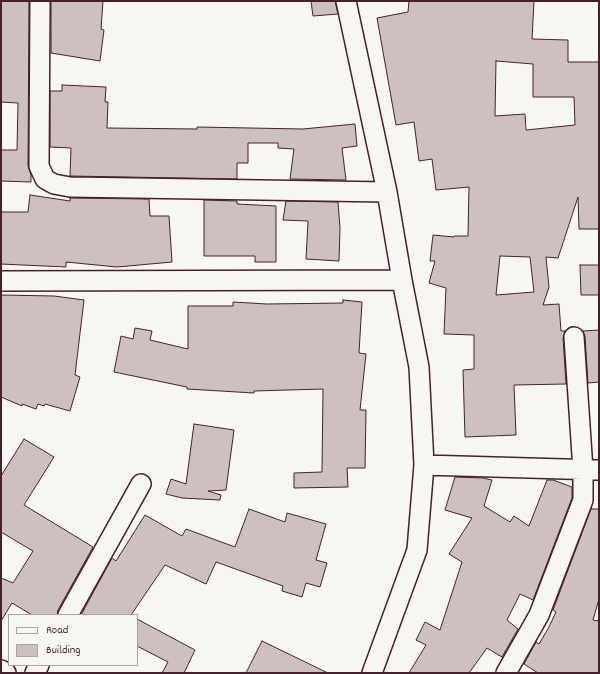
<!DOCTYPE html>
<style>
body{margin:0}
#map{position:relative;width:600px;height:674px;overflow:hidden;background:#f6f6f2;font-family:Dekko,sans-serif}
canvas{display:block}
.frame{position:absolute;inset:0;border:2px solid #4a1f2b;pointer-events:none}
.legend{position:absolute;left:8px;top:614px;width:130px;height:52px;box-sizing:border-box;background:#f6f6f2;border:1px solid #b1a0a2;margin:0;padding:5px 7px;list-style:none;font-size:12px;color:#4a1f2b}
.legend li{display:flex;align-items:center;gap:8px;height:20px}
.legend b{width:20px;border:1px solid #b1a0a2}
</style>
<div id="map">
<canvas width="600" height="674"></canvas>
<div class="frame"></div>
<ul class="legend">
<li><b style="height:5px;background:#f6f6f2"></b>Road</li>
<li><b style="height:11px;background:#ccc1c0"></b>Building</li>
</ul>
</div>
<script>
const context = document.querySelector('canvas').getContext('2d');
context.lineJoin = 'round';
function paint(path, color) {
  context.fillStyle = color;
  context.fill(path, 'evenodd');
}
function toPath(rows) {
  const path = new Path2D();
  for (const r of rows) {
    path.moveTo(r[0], r[1]);
    for (let i = 2; i < r.length; i += 2) path.lineTo(r[i], r[i + 1]);
  }
  return path;
}
function stroke(path, color, width, dash) {
  context.strokeStyle = color;
  context.lineWidth = width;
  context.lineCap = dash ? 'butt' : 'round';
  context.setLineDash(dash || []);
  context.stroke(path);
}
const building = toPath([
 [1,1,29,1,28,166,31,175,31,182,1,181,1,150,17,150,18,103,1,102,1,1],
 [51,1,103,1,101,29,104,30,100,61,51,53,51,1],
 [311,1,335,1,338,14,313,16,311,1],
 [409,1,534,1,532,39,568,40,568,62,599,62,599,229,579,229,578,197,558,258,546,257,549,287,543,305,559,304,561,331,565,331,563,338,566,384,514,385,516,435,465,437,463,370,474,369,474,335,444,334,446,288,429,283,435,261,430,261,433,235,454,237,454,236,468,236,469,187,436,190,432,159,419,161,414,122,396,125,377,18,408,12,409,1],
 [496,61,533,64,533,97,574,97,575,125,526,130,525,114,495,116,496,61],
 [500,256,530,257,534,292,496,295,500,256],
 [62,85,106,87,105,102,108,102,107,128,197,129,197,127,303,129,355,124,357,146,342,148,346,180,290,179,294,149,278,148,278,143,248,143,248,163,237,163,237,179,70,176,71,148,50,147,50,91,62,91,62,85],
 [30,195,70,201,70,198,149,199,150,216,169,216,172,262,117,267,66,262,66,267,1,264,1,212,28,212,30,195],
 [204,200,237,201,237,204,276,206,276,262,255,262,255,256,204,256,204,200],
 [286,201,338,202,340,228,339,261,306,259,308,221,283,220,286,201],
 [580,265,599,265,599,295,581,295,580,265],
 [1,295,54,296,84,300,75,375,80,377,70,411,45,404,44,406,38,404,36,409,22,404,22,406,1,397,1,295],
 [343,300,362,302,359,353,366,354,360,410,366,410,365,468,347,468,348,487,294,488,294,473,322,472,323,389,254,391,254,393,187,389,187,387,114,372,121,336,133,339,135,328,152,331,150,340,188,349,188,306,233,306,233,302,267,304,343,303,343,300],
 [599,330,599,382,588,383,585,336,583,331,599,330],
 [194,424,234,430,226,490,208,491,221,495,220,500,182,498,166,494,171,479,186,484,194,424],
 [24,439,54,457,24,505,93,547,58,610,57,615,32,615,12,603,1,621,1,578,13,583,33,551,1,532,1,476,24,439],
 [455,477,483,478,492,480,484,506,510,522,514,516,529,526,547,480,553,480,572,487,572,498,533,600,520,594,507,620,518,629,502,657,487,648,469,673,409,673,426,645,416,640,425,622,440,630,462,562,449,554,472,518,445,510,455,477],
 [249,509,285,522,287,513,326,524,316,560,327,563,320,587,306,583,302,597,282,591,283,586,216,562,206,584,165,565,131,615,81,615,112,558,116,561,145,515,182,536,186,529,235,547,249,509],
 [591,509,599,509,599,599,593,620,599,621,599,673,538,673,524,664,536,642,539,644,549,627,556,612,553,610,591,509],
 [137,619,195,650,184,673,162,673,168,662,137,646,137,619],
 [262,641,328,673,246,673,262,641]
]);
const minor = toPath([
 [40,1,39,166,45,179,54,184,70,187,387,192],
 [346,1,387,192,402,280,419,367,424,465,417,550,372,673],
 [4,281,402,280],
 [424,465,599,470],
 [68,615,141,484],
 [1,670,6,673],
 [35,673,39,665],
 [506,673,539,615,583,500,583,470,574,337]
]);
paint(building, '#ccc1c0');
stroke(building, '#4a1f2b', 1);
stroke(minor, '#4a1f2b', 22);
stroke(minor, '#f6f6f2', 19);
</script>
